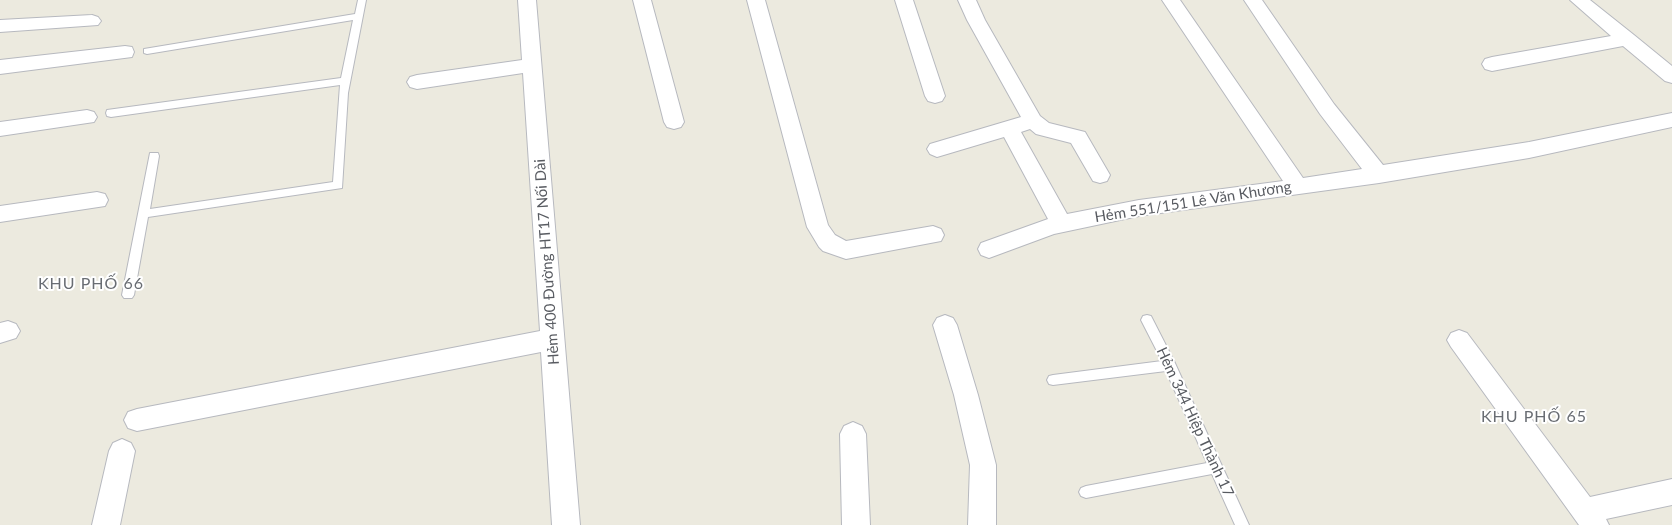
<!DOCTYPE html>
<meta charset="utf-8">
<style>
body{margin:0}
canvas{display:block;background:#eceadf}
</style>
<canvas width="1672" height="525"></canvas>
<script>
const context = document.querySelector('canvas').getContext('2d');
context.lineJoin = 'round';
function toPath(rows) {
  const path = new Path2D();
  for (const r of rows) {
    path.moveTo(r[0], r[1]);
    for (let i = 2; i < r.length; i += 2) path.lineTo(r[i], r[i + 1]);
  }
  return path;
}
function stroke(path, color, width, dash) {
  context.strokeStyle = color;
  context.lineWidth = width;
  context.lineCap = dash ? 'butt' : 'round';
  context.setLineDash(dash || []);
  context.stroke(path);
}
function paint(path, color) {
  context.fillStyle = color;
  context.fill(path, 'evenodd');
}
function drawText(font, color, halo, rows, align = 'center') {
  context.font = font + ' Lato,sans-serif';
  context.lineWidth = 4;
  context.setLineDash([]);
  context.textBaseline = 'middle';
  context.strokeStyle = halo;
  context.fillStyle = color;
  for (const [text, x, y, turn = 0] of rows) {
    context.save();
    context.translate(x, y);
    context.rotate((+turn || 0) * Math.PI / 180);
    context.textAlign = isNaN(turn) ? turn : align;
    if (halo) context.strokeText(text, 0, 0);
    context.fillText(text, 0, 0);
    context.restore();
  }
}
const lane = toPath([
 [358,0,366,0,348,93,342,188,148,217,134,295,132,298,124,298,122,295,150,153,158,153,159,156,150,209,333,182,340,85,111,117,107,116,106,113,107,110,341,78,353,20,147,54,144,53,144,49,355,14,358,0],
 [1147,315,1151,316,1174,361,1249,525,1235,525,1212,474,1086,498,1081,496,1079,492,1081,488,1086,486,1207,463,1166,371,1053,385,1049,384,1047,380,1049,376,1053,375,1162,361,1141,320,1143,316,1147,315]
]);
const street = toPath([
 [518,0,536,0,580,525,552,525,541,352,137,431,128,428,124,420,128,412,137,409,540,331,523,73,417,89,410,87,407,82,410,77,417,75,522,60,518,0],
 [633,0,651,0,684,122,681,127,674,129,667,127,664,122,633,0],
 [747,0,765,0,828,225,835,235,846,241,933,226,941,229,944,235,941,241,846,259,823,251,819,247,807,227,747,0],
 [895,0,913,0,945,96,942,101,935,103,928,101,925,96,895,0],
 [958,0,976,0,985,20,1040,116,1049,123,1085,132,1110,175,1107,181,1100,183,1093,181,1071,143,1036,134,1030,129,1021,132,1067,214,1139,200,1283,181,1162,0,1180,0,1303,178,1362,169,1320,114,1244,0,1262,0,1334,104,1383,165,1529,142,1672,113,1672,127,1529,158,1379,183,1139,216,1054,234,989,258,981,255,978,249,981,243,1048,219,1004,137,937,157,930,154,927,149,930,144,1021,117,967,20,958,0],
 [1570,0,1590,0,1634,35,1672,66,1672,83,1665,81,1623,46,1492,71,1485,69,1482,64,1485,59,1492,57,1611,36,1570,0],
 [92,15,98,17,101,21,98,25,0,32,0,20,92,15],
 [125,46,132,47,134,52,132,57,0,74,0,60,125,46],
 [87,110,94,112,97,117,94,122,0,136,0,122,87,110],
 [97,192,105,194,108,200,105,206,0,222,0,206,97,192],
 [945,315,953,318,957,325,978,395,996,465,996,525,968,525,970,465,954,395,933,325,937,318,945,315],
 [8,321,16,324,20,331,16,338,0,343,0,323,8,321],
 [1459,330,1467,333,1590,497,1672,479,1672,505,1606,519,1609,525,1579,525,1451,347,1447,340,1451,333,1459,330],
 [853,422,862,426,866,434,870,525,842,525,840,434,844,426,853,422],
 [122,439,131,443,135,451,120,525,92,525,109,451,113,443,122,439]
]);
const streetNames = [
 ["Hẻm 551/151 Lê Văn Khương",1193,202,-9],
 ["Hẻm 400 Đường HT17 Nối Dài",547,262,-94],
 ["Hẻm 344 Hiệp Thành 17",1195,422,65]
];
const neighbourhoodNames = [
 ["KHU PHỐ 66",91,284],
 ["KHU PHỐ 65",1534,417]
];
stroke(lane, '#b7b9bf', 2);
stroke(street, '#b7b9bf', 2);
paint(lane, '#fff');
paint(street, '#fff');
drawText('15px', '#585b61', '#fff', streetNames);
context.letterSpacing = '1px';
drawText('16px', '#696d73', '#fff', neighbourhoodNames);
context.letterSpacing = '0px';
</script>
